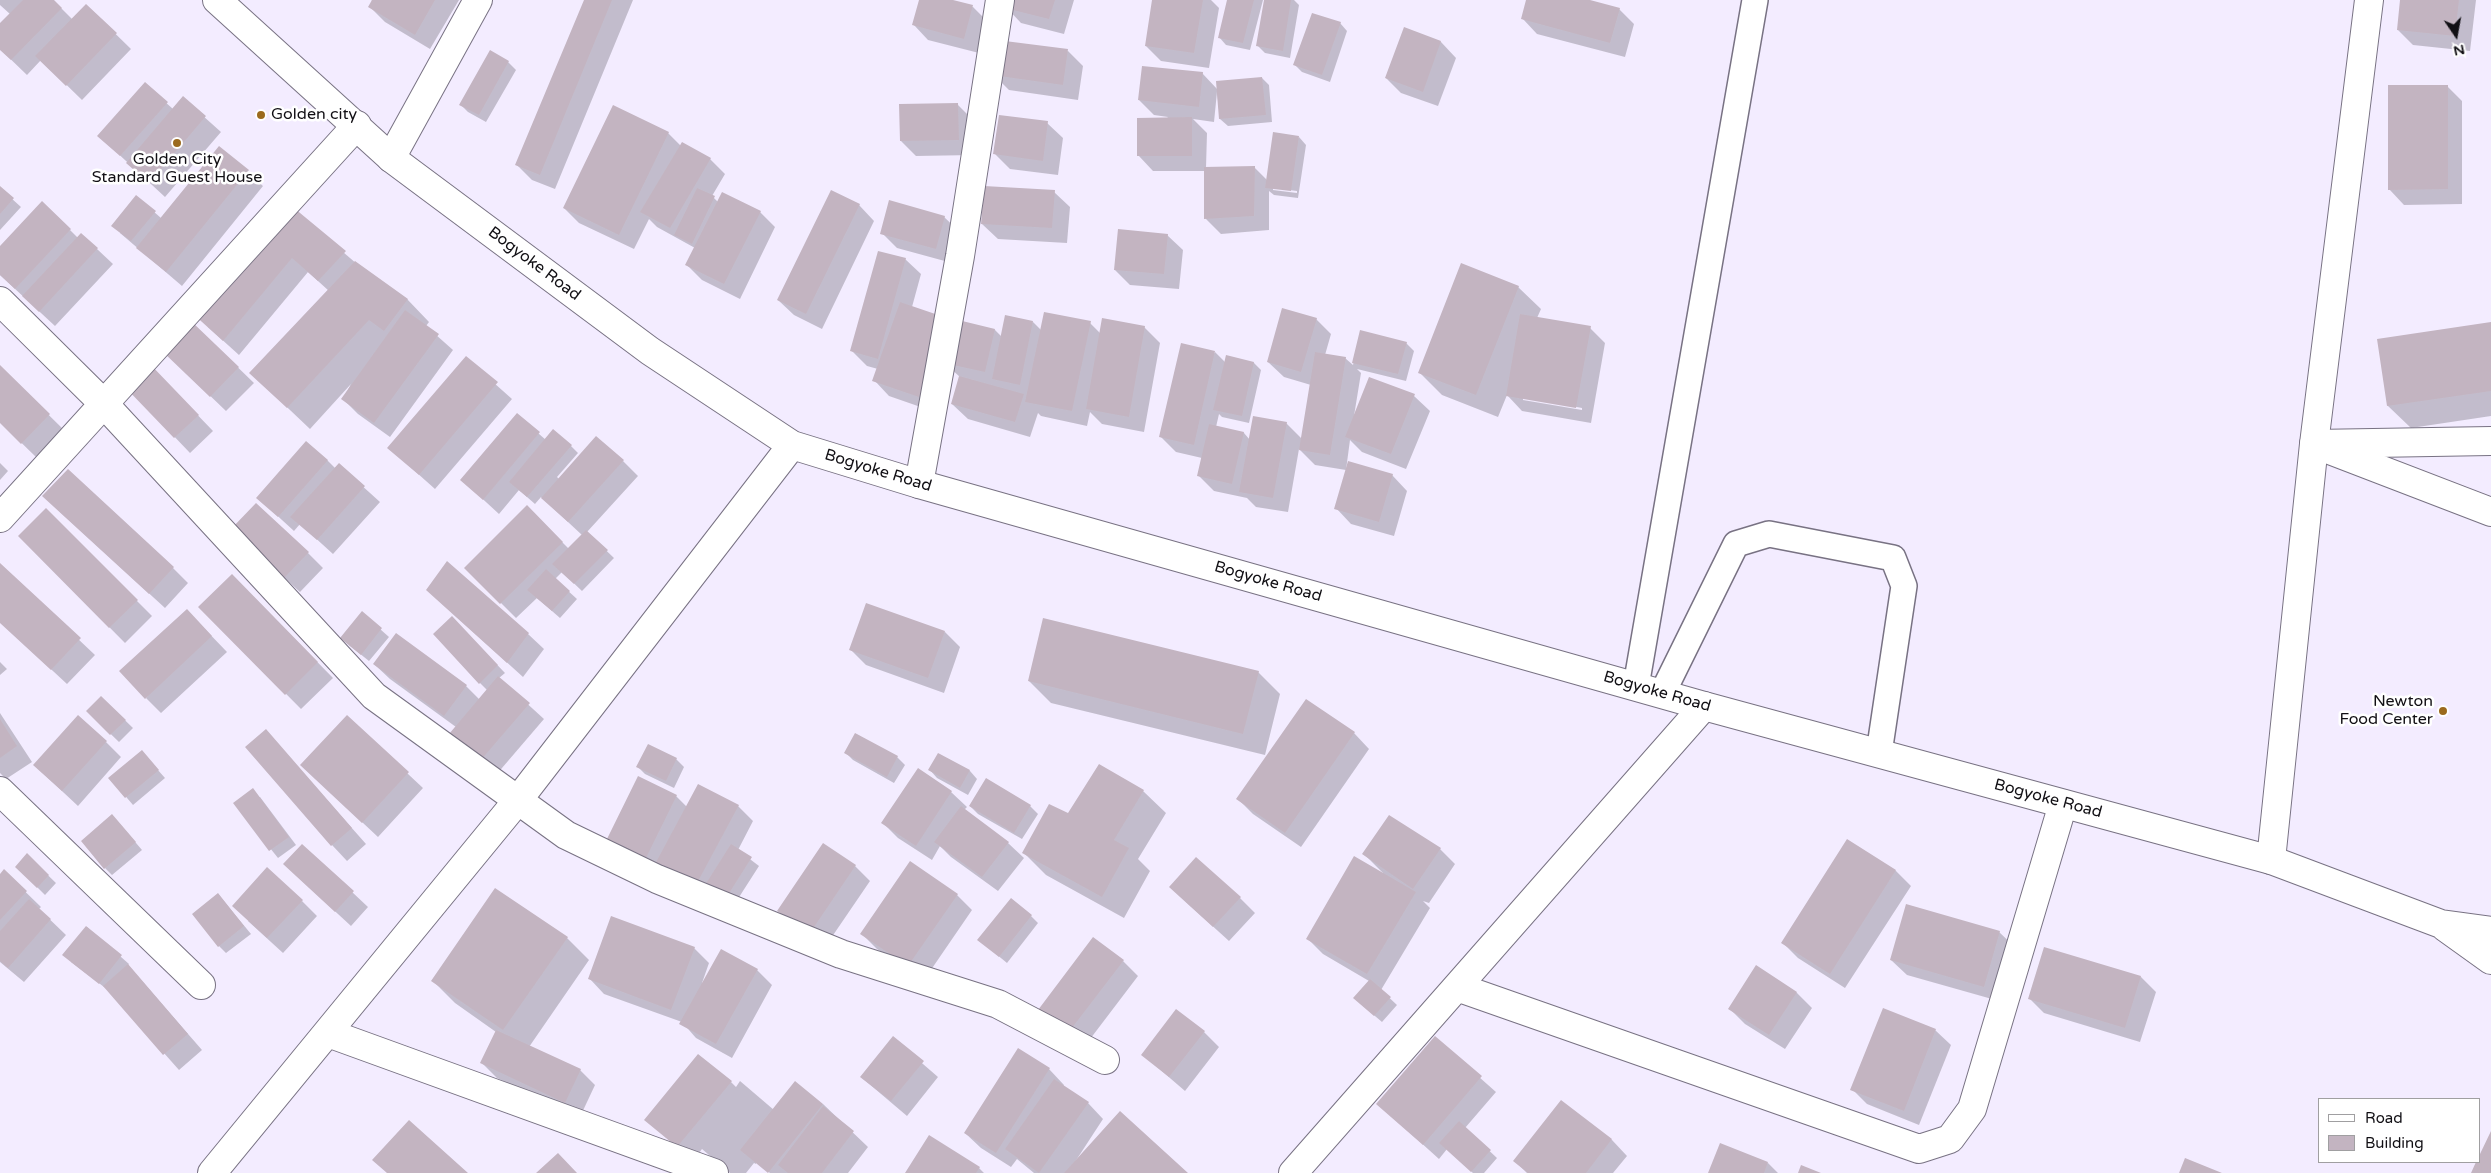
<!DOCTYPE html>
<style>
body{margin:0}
#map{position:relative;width:2491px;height:1173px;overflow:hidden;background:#f3ecff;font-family:"Varela Round",sans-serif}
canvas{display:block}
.legend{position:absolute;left:2318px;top:1098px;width:162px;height:65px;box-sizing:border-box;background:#fff;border:1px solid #a09fa1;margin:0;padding:6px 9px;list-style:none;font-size:15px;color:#110f14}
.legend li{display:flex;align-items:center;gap:10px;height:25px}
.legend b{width:25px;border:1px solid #a09fa1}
.north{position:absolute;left:2431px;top:10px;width:50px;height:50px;-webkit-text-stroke:4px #fff;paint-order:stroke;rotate:168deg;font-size:14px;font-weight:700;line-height:20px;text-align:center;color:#110f14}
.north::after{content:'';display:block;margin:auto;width:18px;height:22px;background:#110f14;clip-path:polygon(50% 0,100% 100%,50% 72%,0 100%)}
</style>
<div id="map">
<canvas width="2491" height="1173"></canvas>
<ul class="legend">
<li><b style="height:6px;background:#fff"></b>Road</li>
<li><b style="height:14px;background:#c3b4c1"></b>Building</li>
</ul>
<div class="north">N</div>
</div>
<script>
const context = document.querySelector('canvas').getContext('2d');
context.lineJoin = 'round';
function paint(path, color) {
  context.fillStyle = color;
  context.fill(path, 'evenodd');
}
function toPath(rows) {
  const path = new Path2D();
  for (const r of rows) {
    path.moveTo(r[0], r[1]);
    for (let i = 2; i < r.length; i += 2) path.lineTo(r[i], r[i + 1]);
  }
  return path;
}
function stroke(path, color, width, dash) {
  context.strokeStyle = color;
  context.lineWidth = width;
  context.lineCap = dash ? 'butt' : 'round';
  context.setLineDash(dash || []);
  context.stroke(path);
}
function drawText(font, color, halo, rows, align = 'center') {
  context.font = font + ' "Varela Round",sans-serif';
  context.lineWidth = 5;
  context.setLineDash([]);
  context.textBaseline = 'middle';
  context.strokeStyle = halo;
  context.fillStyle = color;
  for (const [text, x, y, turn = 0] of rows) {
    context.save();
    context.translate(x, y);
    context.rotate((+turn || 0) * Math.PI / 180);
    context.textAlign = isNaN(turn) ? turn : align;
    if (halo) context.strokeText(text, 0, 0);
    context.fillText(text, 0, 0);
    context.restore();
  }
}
const shadow = toPath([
 [0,0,53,0,72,19,86,5,131,49,82,100,41,60,27,75,0,49,0,24,10,14,0,5],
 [371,0,459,0,430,49,385,22,370,7,373,1],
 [585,0,633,0,555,189,532,180,517,165],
 [920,0,949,0,973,7,988,22,979,53,928,40,913,24],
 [1008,0,1074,0,1064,34,1021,23,1006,7],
 [1153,0,1211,0,1219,8,1209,68,1161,61,1146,46],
 [1228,0,1263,0,1250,50,1226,45,1219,37],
 [1265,0,1294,0,1299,5,1290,58,1265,53,1258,46],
 [1527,0,1585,0,1619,9,1634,24,1625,57,1537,34,1522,18],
 [2401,0,2476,0,2470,51,2413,45,2398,30],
 [1340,23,1347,31,1330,82,1302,72,1295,65],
 [1404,29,1441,42,1456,58,1438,106,1401,93,1386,78],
 [1068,51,1083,66,1078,100,1009,90,994,75],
 [508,62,516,70,486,122,468,112,461,105],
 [1202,73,1218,90,1262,78,1269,85,1272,122,1228,126,1220,119,1217,92,1214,122,1193,119,1207,133,1206,168,1254,167,1267,180,1299,137,1306,145,1298,198,1274,195,1269,191,1269,230,1221,234,1206,219,1206,171,1153,171,1138,155,1168,117,1154,115,1139,100],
 [1273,188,1297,191,1297,193,1273,190],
 [145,84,173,109,183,98,221,132,165,197,99,136],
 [2447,86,2462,101,2462,204,2404,205,2389,189],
 [957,104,973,120,974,155,916,156,901,141],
 [1047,123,1063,138,1058,175,1010,169,995,154],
 [668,133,681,146,710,159,725,174,712,196,718,202,760,212,775,227,740,299,702,280,687,265,695,248,657,227,649,219,634,249,579,223,564,208],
 [219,148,263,186,182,286,120,233,137,197,161,218],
 [0,188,21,207,0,230],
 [1054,192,1070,207,1067,243,998,239,982,224],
 [859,205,874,221,822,329,794,315,778,300],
 [294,210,357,264,407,299,429,322,426,326,453,350,390,437,358,414,343,399,351,384,310,429,251,373,329,291,308,272,239,355,208,327],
 [944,217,960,232,952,263,897,248,882,233],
 [70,230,78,238,81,234,113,264,55,326,0,275,0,248],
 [1167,235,1183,250,1179,289,1130,285,1115,270],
 [905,259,921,274,912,307,946,319,995,330,1002,337,1033,322,1041,330,1090,323,1100,333,1144,327,1160,343,1144,432,1102,424,1090,412,1087,426,1041,416,1038,413,1030,437,968,419,952,404,960,377,950,368,935,412,889,396,874,380,878,369,867,366,852,351],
 [1518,287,1541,309,1537,318,1590,328,1605,343,1591,423,1522,411,1507,395,1498,417,1442,395,1419,372],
 [1523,397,1582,408,1582,410,1523,400],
 [1316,319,1331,334,1325,355,1345,358,1353,365,1361,332,1406,343,1414,351,1406,381,1357,369,1361,373,1354,416,1370,378,1414,396,1430,411,1406,469,1362,452,1350,440,1346,470,1315,465,1299,449,1288,512,1256,507,1247,498,1214,491,1198,475,1202,458,1176,452,1161,437,1215,352,1226,363,1254,363,1261,370,1249,423,1222,417,1219,414,1216,427,1244,433,1250,440,1286,423,1302,439,1311,385,1284,377,1268,362],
 [192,323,254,383,226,411,179,366],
 [2491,323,2491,416,2411,428,2388,406,2379,340],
 [466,358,512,399,435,489,389,448],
 [0,367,64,430,37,458,0,422],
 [164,380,213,431,190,453,126,386],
 [517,415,546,440,571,446,578,453,557,477,559,479,623,461,638,476,587,532,614,558,582,591,562,572,555,579,577,599,560,618,537,598,516,618,466,568,527,507,569,549,582,535,541,497,535,504,519,490,499,514,462,480],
 [327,460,335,468,339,465,380,502,333,554,300,524,294,531,258,498],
 [0,463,8,471,0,480],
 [1392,475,1407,491,1394,536,1351,524,1336,508],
 [46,510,152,616,125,643,19,536],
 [59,511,173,568,188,583,165,608],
 [248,544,308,553,323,568,300,592],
 [0,565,95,655,67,684,0,622],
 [232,575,333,678,301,709,200,607],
 [427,590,528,634,544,649,523,677],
 [362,613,389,637,369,661,349,645],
 [459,625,505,673,499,678,544,719,496,775,456,727,390,679,374,664,466,686,480,700,488,691,480,683],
 [202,626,227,652,161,713,146,698],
 [945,632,960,647,944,693,866,665,851,650],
 [0,662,7,669,0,675],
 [1258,672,1280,694,1265,755,1051,703,1029,681],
 [101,697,133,728,119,742,87,711],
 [0,713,32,762,6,779,0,773],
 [347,717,423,788,378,837,317,780],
 [266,731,366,844,347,861,332,845],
 [1354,733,1369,749,1301,847,1253,814,1238,799],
 [856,734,897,757,905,765,894,783,853,760,846,753],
 [106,742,121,757,78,806,34,765],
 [939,754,970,771,977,779,968,795,937,778,930,770],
 [676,759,684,767,674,788,645,774,638,767],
 [149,760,165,778,133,805,110,778],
 [1099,765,1143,791,1166,813,1138,859,1150,871,1124,918,1046,875,1024,853,1069,815],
 [986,780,1030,806,1038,814,1022,839,978,814,970,806],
 [951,792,967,807,964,810,1008,843,1024,858,998,891,951,857,940,846,932,860,898,838,883,823],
 [676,796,687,807,738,806,753,821,738,850,759,866,734,905,607,841],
 [260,797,296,845,278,858,234,803],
 [119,823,142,850,112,875,105,868],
 [1847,841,1896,871,1911,886,1845,988,1798,958,1783,943],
 [302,845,368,907,351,926,300,879],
 [1440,849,1455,864,1429,903,1423,901,1430,908,1381,990,1397,1005,1382,1022,1362,1005,1369,981,1323,954,1308,939,1383,873,1364,854],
 [27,855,56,883,45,895,17,867],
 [855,866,870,881,825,947,794,926,779,911],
 [4,871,41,907,39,909,66,935,24,982,0,962,0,876],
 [218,894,251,934,226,953,219,946],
 [957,895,972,910,924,980,877,949,862,934],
 [1240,898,1255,913,1229,941,1186,902],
 [302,901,317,916,283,953,248,921],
 [1031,916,1038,923,1007,963,979,940],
 [87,927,129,964,128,965,202,1050,179,1070,108,990,71,962],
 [1999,932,2015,947,1999,1001,1907,975,1891,960],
 [567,938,589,960,529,1047,580,1070,595,1085,580,1117,497,1078,482,1063,496,1032,455,1003,433,981],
 [694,948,709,963,702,983,757,970,772,985,732,1058,696,1038,682,1022,604,994,589,978],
 [1123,961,1138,976,1081,1051,1051,1029],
 [1757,967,1797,993,1812,1008,1785,1049,1745,1024,1730,1009],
 [2141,977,2156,992,2140,1042,2044,1013,2029,998],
 [1935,1030,1951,1045,1919,1125,1867,1104,1852,1089],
 [1204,1032,1219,1047,1185,1091,1142,1054],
 [893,1038,938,1077,907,1116,861,1077],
 [1435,1038,1496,1092,1465,1128,1497,1158,1484,1173,1473,1173,1447,1149,1439,1159,1378,1104],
 [1019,1050,1049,1069,1064,1085,1063,1087,1088,1103,1103,1119,1073,1165,1187,1173,1034,1173,1017,1159,1011,1167,981,1148,965,1133],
 [740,1081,774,1110,823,1104,868,1147,848,1173,770,1173,756,1162,756,1164,754,1163,746,1173,730,1173,702,1149,693,1161,646,1120,731,1082,736,1087],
 [1561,1102,1612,1140,1627,1156,1613,1173,1527,1173,1515,1161],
 [1768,1163,1778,1173,1709,1173],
 [979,1168,984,1173,906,1173]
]);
const building = toPath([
 [23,0,54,0,62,8,11,60,0,50,0,23],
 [372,0,435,0,415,35,368,7],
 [584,0,612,0,540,175,515,165],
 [919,0,953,0,973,5,964,39,912,25],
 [1007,0,1055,0,1049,19,1005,8],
 [1152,0,1203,0,1194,53,1145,46],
 [1227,0,1254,0,1243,43,1218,38],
 [1264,0,1291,0,1283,51,1256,46],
 [1526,0,1590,0,1620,8,1610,43,1521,19],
 [2400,0,2459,0,2455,36,2397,30],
 [86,4,117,33,66,86,35,56],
 [1312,13,1341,22,1322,75,1293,65],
 [1404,27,1441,41,1423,92,1385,78],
 [997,40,1068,49,1063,85,992,75],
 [490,50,509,61,479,115,459,105],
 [1142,66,1203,72,1199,107,1138,100],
 [1262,77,1266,115,1219,119,1216,81],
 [145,82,168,102,120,156,97,136],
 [2388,85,2448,85,2448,189,2388,190],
 [183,96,206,116,149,183,126,163],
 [958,103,959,140,900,141,899,104],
 [613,105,669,132,619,235,563,208],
 [999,115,1048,121,1043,161,993,154],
 [1192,117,1192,156,1137,156,1137,118],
 [1273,132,1299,136,1291,191,1265,188],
 [682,142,711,158,670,228,640,212],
 [219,146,249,170,166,272,136,248],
 [1255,166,1254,216,1204,219,1204,167],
 [0,186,14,198,0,214],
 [984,186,1055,190,1052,228,981,224],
 [697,188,715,196,692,244,674,235],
 [831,190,860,204,806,314,777,300],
 [722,192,761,211,724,284,685,265],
 [136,195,156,211,131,241,111,226],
 [889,200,945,216,936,249,880,234],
 [42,201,71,229,15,289,0,275,0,246],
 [294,208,346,251,318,281,292,258,223,341,191,312],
 [1118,229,1168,234,1164,274,1114,270],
 [81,233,98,248,39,312,22,296],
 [878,251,906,258,878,359,850,351],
 [355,261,408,299,384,331,369,320,287,408,249,373],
 [1461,263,1519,286,1476,395,1418,373],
 [900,302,947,318,919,397,872,381],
 [1282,308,1317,318,1301,372,1267,362],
 [405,310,439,334,374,423,341,399],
 [1044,312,1091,321,1072,411,1025,402],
 [1520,314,1591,326,1576,408,1506,396],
 [1005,315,1033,321,1020,385,992,379],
 [1102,318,1145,326,1129,417,1086,409],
 [954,319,995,329,985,372,944,363],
 [191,321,239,367,210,397,162,351],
 [2491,322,2491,391,2387,406,2377,339],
 [1360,330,1407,342,1398,374,1352,363],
 [1181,343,1215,351,1194,445,1159,437],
 [1315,352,1346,357,1330,455,1299,450],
 [1226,355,1254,362,1242,416,1213,410],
 [466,356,498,382,419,475,387,448],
 [149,363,199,415,174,438,124,386],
 [0,365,50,414,21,444,0,423],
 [959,376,1024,394,1015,422,951,404],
 [1369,377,1415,394,1391,454,1345,437],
 [517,413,540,432,483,500,460,480],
 [1253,416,1287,422,1273,498,1239,492],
 [1209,424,1244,432,1232,484,1197,476],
 [553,429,572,445,527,497,509,482],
 [596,436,624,460,568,522,541,498],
 [306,441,328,460,278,517,256,498],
 [1348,461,1393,474,1379,522,1334,509],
 [339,463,365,486,317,540,290,517],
 [68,469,174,567,149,594,42,496],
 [256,503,309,552,284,578,231,529],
 [527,505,563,542,500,604,464,568],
 [46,508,138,600,109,628,18,536],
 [586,530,608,550,574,584,552,564],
 [447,561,529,633,507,663,426,590],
 [0,563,81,638,51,670,0,623],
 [546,569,570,591,552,611,527,590],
 [232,574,318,662,285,695,198,607],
 [866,603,945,631,928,678,849,650],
 [187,609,212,636,145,699,119,671],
 [362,611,382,628,361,655,340,638],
 [452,616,498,665,479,684,433,634],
 [1043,618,1259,671,1243,734,1028,681],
 [396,633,467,685,444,716,373,664],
 [498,676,530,703,480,761,449,734],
 [101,696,126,720,110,735,86,711],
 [1306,699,1355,732,1285,833,1236,799],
 [78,715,107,741,62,791,33,765],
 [347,715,409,772,362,823,300,765],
 [0,719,17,746,0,758],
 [266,729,352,828,331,846,245,747],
 [855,733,898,756,887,777,844,753],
 [648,744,677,758,666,781,636,767],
 [142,750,159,770,125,798,108,778],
 [938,753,970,770,960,788,928,770],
 [1099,764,1144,790,1114,840,1129,848,1102,897,1022,853,1049,804,1068,813],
 [918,768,952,791,916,846,881,823],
 [638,776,677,795,645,860,606,841],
 [986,778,1031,805,1014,833,969,806],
 [698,784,739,805,696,885,655,864],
 [253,788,289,837,269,851,233,803],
 [961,806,1009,842,982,877,934,842],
 [112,814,136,842,104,869,81,841],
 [1389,815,1441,848,1413,889,1362,854],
 [1847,839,1896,870,1830,974,1781,943],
 [823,843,856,865,810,933,777,911],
 [302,844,354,891,335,912,283,864],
 [731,844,752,857,726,898,705,885],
 [27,853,49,875,37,888,15,867],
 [1354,856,1416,892,1367,974,1306,939],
 [1196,857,1241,897,1213,927,1169,887],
 [910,861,958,894,908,966,860,934],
 [267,867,303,900,267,938,232,906],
 [4,869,27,891,0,920,0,874],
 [495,888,568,937,503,1030,431,981],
 [218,893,244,926,218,947,192,914],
 [1011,898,1032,915,999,957,977,940],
 [29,899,51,919,8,968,0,961,0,931],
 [1906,904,2000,931,1984,987,1890,960],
 [611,916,695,947,671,1010,588,979],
 [86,926,122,955,99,984,62,955],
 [1093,937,1124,960,1065,1037,1035,1014],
 [2044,947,2141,976,2125,1028,2028,999],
 [721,949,758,969,716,1044,679,1024],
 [128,964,188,1034,163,1055,103,986],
 [1756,965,1797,992,1769,1035,1728,1009],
 [1370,979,1391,997,1374,1016,1353,998],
 [1883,1008,1936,1029,1904,1111,1850,1090],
 [1176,1009,1205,1031,1169,1077,1141,1055],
 [496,1030,581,1069,565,1103,480,1063],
 [893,1036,924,1061,891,1101,860,1077],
 [1435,1036,1482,1076,1423,1145,1376,1104],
 [1018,1048,1050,1068,996,1153,964,1133],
 [698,1054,732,1081,677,1147,644,1120],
 [1054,1079,1089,1102,1039,1173,1005,1149],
 [795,1081,823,1104,768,1173,740,1150],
 [1561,1100,1612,1139,1586,1173,1528,1173,1513,1161],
 [823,1106,854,1131,822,1173,788,1173,778,1165],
 [1120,1111,1188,1173,1064,1173],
 [409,1120,468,1173,387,1173,372,1160],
 [1459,1121,1491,1150,1471,1172,1439,1143],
 [2491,1131,2491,1173,2471,1173,2476,1162,2480,1162,2480,1154],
 [929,1135,980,1167,976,1173,905,1173],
 [1720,1143,1768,1162,1764,1173,1708,1173],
 [558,1153,577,1173,536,1173],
 [2185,1158,2222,1173,2179,1173],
 [1801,1165,1821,1173,1798,1173]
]);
const service = toPath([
 [1636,686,1755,0],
 [1662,694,1736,544,1769,534,1893,558,1904,586,1879,753]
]);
const minor = toPath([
 [2369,0,2314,444,2491,512],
 [391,158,478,0],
 [0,301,105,405,374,696,566,835,657,879,841,954,998,1004,1105,1060],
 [919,484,960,256,1000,0],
 [0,518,357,125],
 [0,791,201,985],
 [1457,987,1919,1149,1950,1139,1972,1109,2063,804],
 [328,1033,714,1173],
 [1293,1173,1704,706]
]);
const tertiary = toPath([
 [2271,860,2314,444,2491,441],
 [212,1173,518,800,792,445]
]);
const primary = toPath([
 [217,0,391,158,650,351,792,445,919,484,1704,706,2271,860,2441,924,2491,931],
 [2445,927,2491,960]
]);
const markers = [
 [261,115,5,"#9b6a1e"],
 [177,143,5,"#9b6a1e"],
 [2443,711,5,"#9b6a1e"]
];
const poiNames = [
 ["Golden city",271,115],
 ["Golden City",177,160,"center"],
 ["Standard Guest House",177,178,"center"],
 ["Newton",2433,702,"right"],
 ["Food Center",2433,720,"right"]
];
const streetNames = [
 ["Bogyoke Road",534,264,37],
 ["Bogyoke Road",878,471,17],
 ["Bogyoke Road",1268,582,16],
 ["Bogyoke Road",1657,692,16],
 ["Bogyoke Road",2048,799,15]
];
paint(shadow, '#0003');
paint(building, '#c3b4c1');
stroke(service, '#787283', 28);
stroke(minor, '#787283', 30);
stroke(tertiary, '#787283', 30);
stroke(primary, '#787283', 30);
stroke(service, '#fff', 25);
stroke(minor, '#fff', 28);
stroke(tertiary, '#fff', 28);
stroke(primary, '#fff', 28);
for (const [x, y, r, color] of markers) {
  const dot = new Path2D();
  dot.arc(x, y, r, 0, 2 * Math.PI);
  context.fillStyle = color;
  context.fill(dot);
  stroke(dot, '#fff', 2);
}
drawText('16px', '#110f14', '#fff', poiNames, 'left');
drawText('16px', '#110f14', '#fff', streetNames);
</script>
